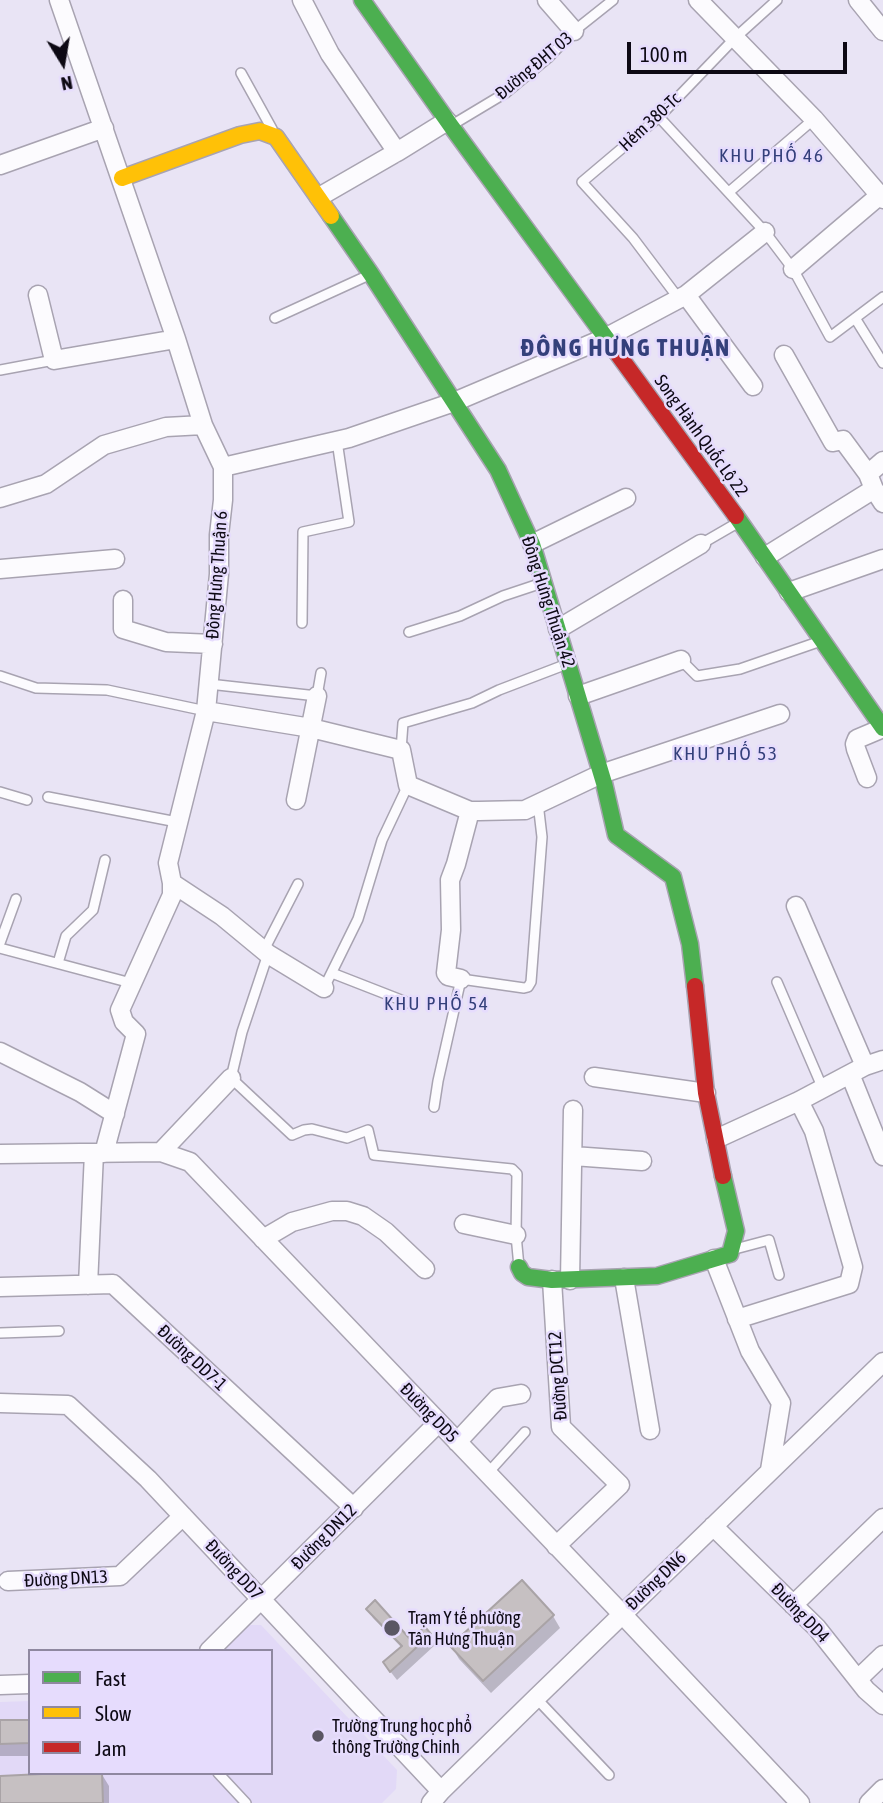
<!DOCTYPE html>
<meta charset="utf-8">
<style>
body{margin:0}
#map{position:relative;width:883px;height:1803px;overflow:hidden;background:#e9e4f5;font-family:"Asap Condensed",sans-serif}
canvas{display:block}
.legend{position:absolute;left:28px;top:1649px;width:245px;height:126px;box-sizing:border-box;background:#e6dcfd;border:2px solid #8f88a0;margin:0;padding:9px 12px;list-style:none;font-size:21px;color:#0d0914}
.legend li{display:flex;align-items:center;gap:14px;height:35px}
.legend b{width:35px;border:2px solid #8f88a0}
.north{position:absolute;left:28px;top:28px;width:70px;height:70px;-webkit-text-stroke:5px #e6dcfd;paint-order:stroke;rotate:169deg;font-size:19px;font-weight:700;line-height:28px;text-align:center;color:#0d0914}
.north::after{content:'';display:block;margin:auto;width:24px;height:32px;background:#0d0914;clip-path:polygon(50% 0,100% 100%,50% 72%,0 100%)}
.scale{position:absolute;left:627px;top:42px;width:220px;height:32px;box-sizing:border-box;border:4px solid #0d0914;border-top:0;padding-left:9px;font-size:21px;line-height:24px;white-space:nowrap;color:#0d0914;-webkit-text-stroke:5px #e6dcfd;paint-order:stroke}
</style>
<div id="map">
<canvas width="883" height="1803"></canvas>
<ul class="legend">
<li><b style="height:9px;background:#4caf50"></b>Fast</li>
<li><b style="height:9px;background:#ffc107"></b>Slow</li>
<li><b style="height:9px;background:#c62828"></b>Jam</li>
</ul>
<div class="north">N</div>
<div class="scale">100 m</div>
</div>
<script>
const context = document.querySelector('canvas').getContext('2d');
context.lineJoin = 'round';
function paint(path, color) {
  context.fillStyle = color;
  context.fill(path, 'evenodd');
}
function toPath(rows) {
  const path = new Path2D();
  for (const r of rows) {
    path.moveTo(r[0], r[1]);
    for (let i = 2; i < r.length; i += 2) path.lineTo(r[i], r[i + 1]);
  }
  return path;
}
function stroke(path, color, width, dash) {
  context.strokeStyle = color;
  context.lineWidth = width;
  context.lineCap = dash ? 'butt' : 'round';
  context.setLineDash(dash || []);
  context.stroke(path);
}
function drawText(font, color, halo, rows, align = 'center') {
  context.font = font + ' "Asap Condensed",sans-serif';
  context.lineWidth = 5;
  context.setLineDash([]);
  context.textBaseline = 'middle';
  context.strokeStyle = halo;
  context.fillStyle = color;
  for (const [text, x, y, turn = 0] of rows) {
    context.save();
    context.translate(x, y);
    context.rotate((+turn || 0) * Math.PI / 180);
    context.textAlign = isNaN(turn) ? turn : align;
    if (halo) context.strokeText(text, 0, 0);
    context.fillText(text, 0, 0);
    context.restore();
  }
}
const built = toPath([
 [243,1625,261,1625,397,1770,396,1789,382,1803,0,1803,0,1702,30,1701,30,1773,271,1773,271,1651,216,1651]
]);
const shadow = toPath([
 [368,1609,410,1642,425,1630,435,1645,397,1680,390,1671,402,1648,373,1618],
 [553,1616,560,1628,491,1693,459,1659,452,1647],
 [30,1721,30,1756,0,1756,0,1722],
 [101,1773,109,1786,109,1803,0,1803,0,1777]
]);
const building = toPath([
 [522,1580,554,1615,483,1681,450,1646,522,1580],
 [375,1600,410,1639,425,1627,431,1634,390,1672,383,1662,402,1646,366,1609,375,1600],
 [0,1720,30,1720,30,1743,0,1744,0,1720],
 [63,1773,102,1773,103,1803,0,1803,0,1776,63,1773]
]);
const lane = toPath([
 [241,73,272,129],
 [659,117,765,232,793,269,830,337,883,297],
 [452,125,507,92,548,58,574,31,613,0],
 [729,192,814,119],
 [679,299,633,238,582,182,659,117,735,38,777,0],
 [275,318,369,275],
 [855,318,883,363],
 [0,370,54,360],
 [701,544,739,522],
 [302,623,303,532,349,522,337,441],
 [409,632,460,616,503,596,542,583],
 [681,660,697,676,740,669,821,641],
 [0,676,36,688,107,690,206,711],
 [209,684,317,696,321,673],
 [401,750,403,723,472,703,499,690,567,664],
 [0,792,27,800],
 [48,797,177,822],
 [0,943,16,899],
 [0,948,131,983],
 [264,950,298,884],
 [268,954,242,1032,231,1078,292,1135,304,1130,312,1129,347,1138,368,1130,374,1155,512,1169,517,1174,516,1235,519,1267],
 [58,963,66,936,93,910,105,860],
 [332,973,414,1005],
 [777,982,823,1089],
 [324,988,358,919,382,840,408,785],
 [434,1107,438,1081,461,979,524,988,528,987,531,982,542,837,538,803],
 [735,1249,769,1240,779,1275],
 [0,1333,59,1331],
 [487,1474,525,1432],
 [536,1698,609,1775],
 [218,1773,246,1803]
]);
const street = toPath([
 [59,0,176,339,203,425,223,467,223,500,219,535,219,574,206,711,168,863,172,883,172,895,120,1010,124,1022,136,1034,104,1153],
 [302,0,330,54,397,152],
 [547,0,574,31],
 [698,0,814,119,883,199],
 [858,0,883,31],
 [0,165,104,128],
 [319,197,397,152,447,121],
 [793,269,880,195],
 [38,295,54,360,176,339],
 [686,295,753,386],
 [784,355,833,442,843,440,868,474,874,489,883,503],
 [223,467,349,438,454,402,605,338,686,295,765,232],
 [868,474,883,461],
 [0,498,46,484,104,445,166,427,203,425],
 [532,544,626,498],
 [765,557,874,489],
 [0,569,115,559],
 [789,592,883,559],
 [123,600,123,629,166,642,213,644],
 [558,629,701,544],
 [578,696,681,660],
 [206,711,311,728,401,750,408,785,470,811,479,811,525,810,601,774,780,714],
 [867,778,856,749,855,744,857,739,883,728],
 [296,800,317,696],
 [172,883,222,916,268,954,324,988],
 [796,906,865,1066],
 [461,979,448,976,446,973,451,930,450,880,456,864,470,811],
 [0,1052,80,1092,115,1114],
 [850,1074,883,1156],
 [594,1077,706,1093],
 [716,1139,799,1101,865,1066,883,1060],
 [161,1152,231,1078],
 [0,1154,161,1152,190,1162,622,1614,800,1803],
 [573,1156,642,1161],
 [464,1224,516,1235],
 [263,1239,292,1222,332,1211,347,1211,363,1216,386,1232,425,1269],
 [714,1259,750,1351,781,1403,770,1470],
 [624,1278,650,1430],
 [552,1280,561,1427,620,1485,556,1546],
 [570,1280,573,1110],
 [88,1285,94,1153],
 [0,1287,113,1284,354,1508],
 [737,1319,849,1284,853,1267,814,1131,799,1101],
 [0,1403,68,1405,148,1479,441,1791],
 [457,1442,498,1398,521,1394],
 [713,1526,817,1628,866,1690,883,1705],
 [8,1581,120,1576,183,1516],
 [793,1605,883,1518],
 [209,1651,438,1423],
 [858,1679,883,1655],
 [0,1685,30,1684],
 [431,1803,441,1791,536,1698,883,1362],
 [869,1803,883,1789]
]);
const fast = toPath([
 [362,0,451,126,617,353],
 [331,216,371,274,498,470,532,544,604,783,616,835,673,877,690,944,695,986],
 [736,516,883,728],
 [519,1267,522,1273,528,1277,552,1280,657,1276,730,1254,736,1231,723,1176]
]);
const slow = toPath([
 [122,178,240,135,260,131,276,137,331,216]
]);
const jam = toPath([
 [617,353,736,516],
 [695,986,706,1093,723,1176]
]);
const markers = [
 [392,1628,9,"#5a5663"],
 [318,1736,7,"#5a5663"]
];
const streetNames = [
 ["Đường ĐHT 03",534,66,-40],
 ["Hẻm 380-Tc",650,122,-43],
 ["Song Hành Quốc Lộ 22",701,436,54],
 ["Đông Hưng Thuận 6",217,575,-86],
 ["Đông Hưng Thuận 42",548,602,72],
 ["Đường DD7-1",192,1358,43],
 ["Đường DCT12",558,1376,-94],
 ["Đường DD5",429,1413,46],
 ["Đường DN12",324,1537,-45],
 ["Đường DD7",234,1570,47],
 ["Đường DN13",66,1579,-3],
 ["Đường DN6",656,1581,-44],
 ["Đường DD4",800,1613,46]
];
const poiNames = [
 ["Trạm Y tế phường",408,1618],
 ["Tân Hưng Thuận",408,1639],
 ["Trường Trung học phổ",332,1726],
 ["thông Trường Chinh",332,1747]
];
const neighbourhoodNames = [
 ["KHU PHỐ 46",772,156],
 ["KHU PHỐ 53",726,754],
 ["KHU PHỐ 54",437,1004]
];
const districtNames = [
 ["ĐÔNG HƯNG THUẬN",626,348]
];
paint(built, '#e2d9f7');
paint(shadow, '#0003');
paint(building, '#c6c0c2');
stroke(building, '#a9a3a6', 2);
stroke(lane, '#a8a3b1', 12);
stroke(street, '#a8a3b1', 21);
stroke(fast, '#a8a3b1', 19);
stroke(slow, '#a8a3b1', 19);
stroke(jam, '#a8a3b1', 19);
stroke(lane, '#fcfbfe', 9);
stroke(street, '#fcfbfe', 18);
stroke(fast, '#4caf50', 16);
stroke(slow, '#ffc107', 16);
stroke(jam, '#c62828', 16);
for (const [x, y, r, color] of markers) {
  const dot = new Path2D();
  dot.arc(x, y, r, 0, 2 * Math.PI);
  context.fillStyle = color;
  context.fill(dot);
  stroke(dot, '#e6dcfd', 2.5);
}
drawText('18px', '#0d0914', '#e6dcfd', streetNames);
drawText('18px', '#0d0914', '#e6dcfd', poiNames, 'left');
context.letterSpacing = '2px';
drawText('19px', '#34407b', '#e6dcfd', neighbourhoodNames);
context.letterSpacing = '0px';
context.letterSpacing = '2px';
drawText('bold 24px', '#34407b', '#e6dcfd', districtNames);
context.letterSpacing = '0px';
</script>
